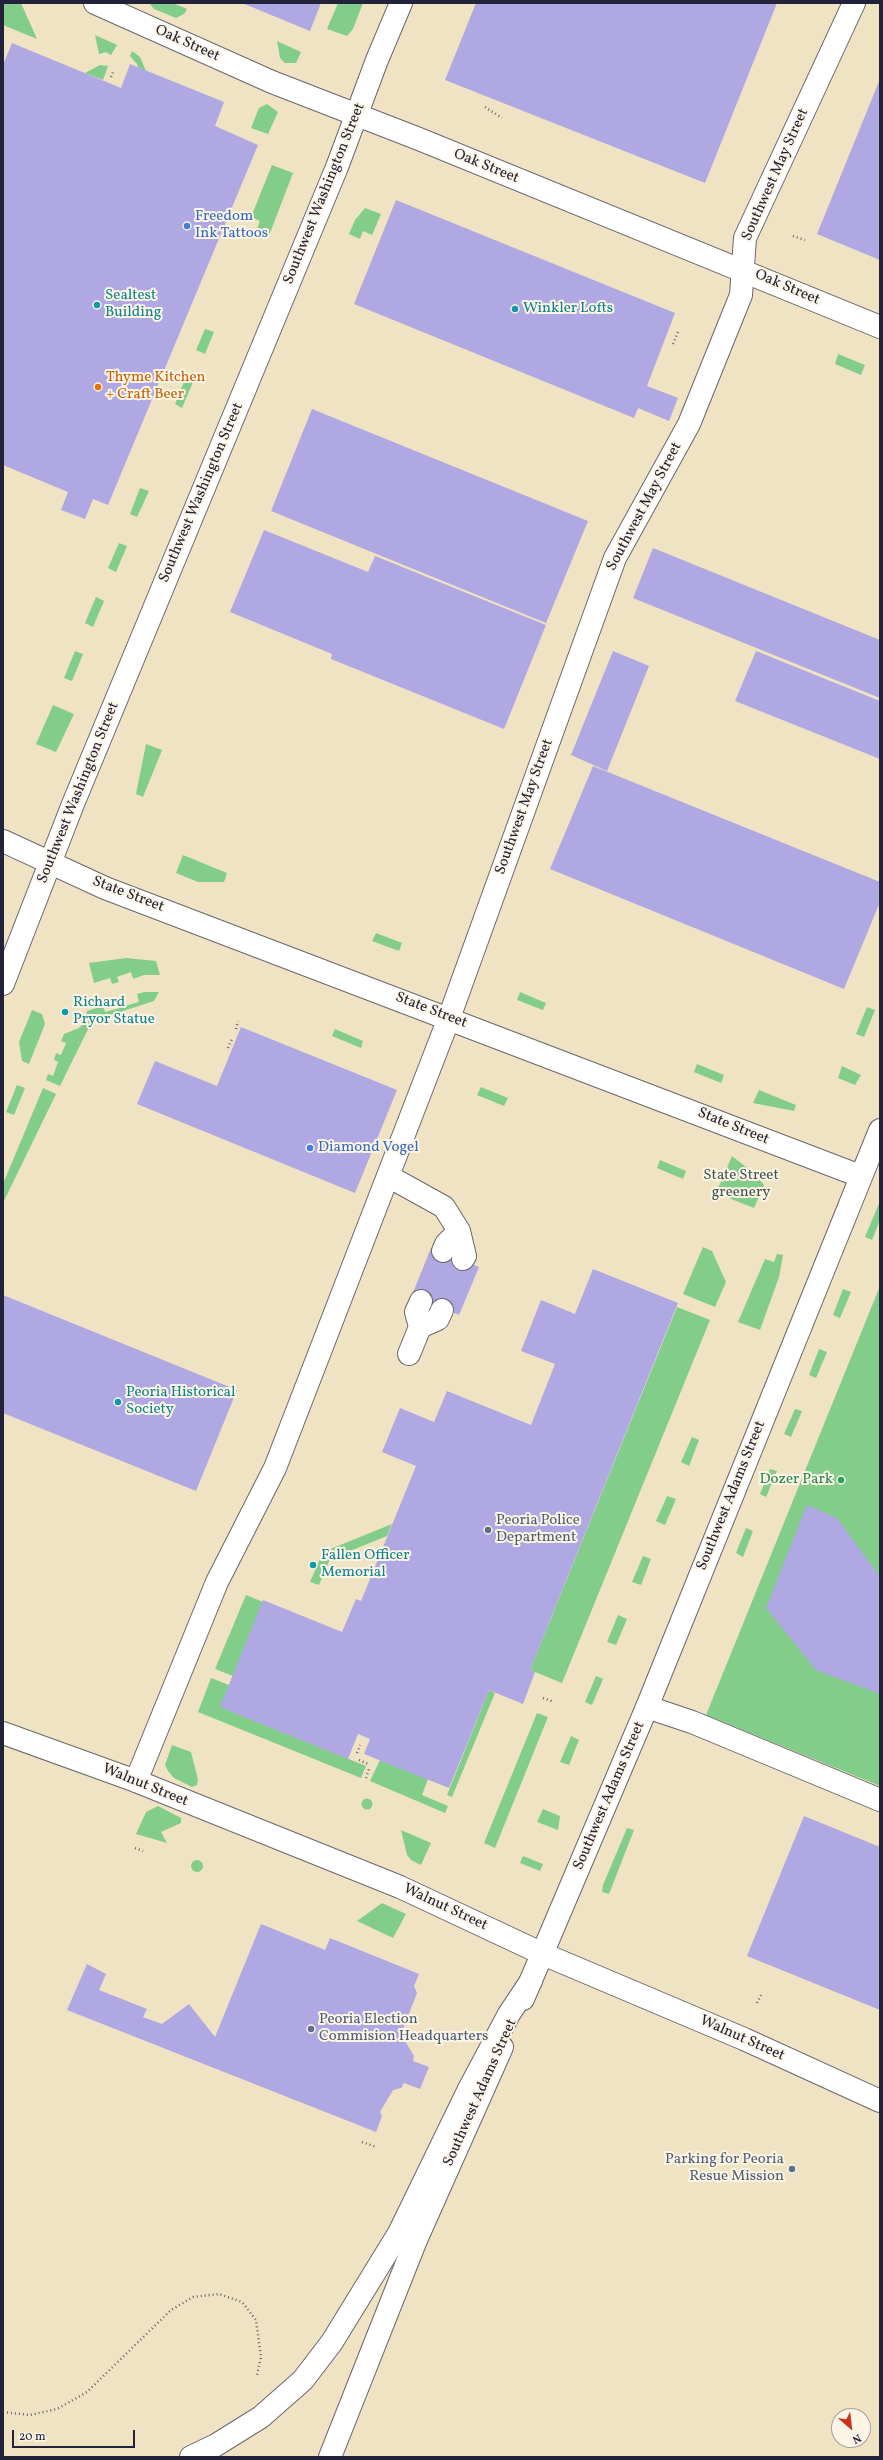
<!DOCTYPE html>
<style>
body{margin:0}
#map{position:relative;width:883px;height:2460px;overflow:hidden;background:#efe3c4;font-family:Vollkorn,serif}
canvas{display:block}
.frame{position:absolute;inset:0;border:4px solid #22223b;pointer-events:none}
.north{position:absolute;left:831px;top:2408px;width:40px;height:40px;box-sizing:border-box;background:#fcf5e5;border:1px solid #a5a1a1;border-radius:50%;rotate:152deg;font-size:11px;font-weight:700;line-height:16px;text-align:center;color:#22223b}
.north::after{content:'';display:block;margin:auto;width:14px;height:18px;background:#c8321e;clip-path:polygon(50% 0,100% 100%,50% 72%,0 100%)}
.scale{position:absolute;left:12px;top:2430px;width:123px;height:18px;box-sizing:border-box;border:2px solid #22223b;border-top:0;padding-left:5px;font-size:12px;line-height:14px;white-space:nowrap;color:#22223b;-webkit-text-stroke:3px #fcf5e5;paint-order:stroke}
</style>
<div id="map">
<canvas width="883" height="2460"></canvas>
<div class="frame"></div>
<div class="north">N</div>
<div class="scale">20 m</div>
</div>
<script>
const context = document.querySelector('canvas').getContext('2d');
context.lineJoin = 'round';
function paint(path, color) {
  context.fillStyle = color;
  context.fill(path, 'evenodd');
}
function toPath(rows) {
  const path = new Path2D();
  for (const r of rows) {
    if (r.length === 3) {
      path.moveTo(r[0] + r[2], r[1]);
      path.arc(r[0], r[1], r[2], 0, 2 * Math.PI);
      continue;
    }
    path.moveTo(r[0], r[1]);
    for (let i = 2; i < r.length; i += 2) path.lineTo(r[i], r[i + 1]);
  }
  return path;
}
function stroke(path, color, width, dash) {
  context.strokeStyle = color;
  context.lineWidth = width;
  context.lineCap = dash ? 'butt' : 'round';
  context.setLineDash(dash || []);
  context.stroke(path);
}
function drawText(font, color, halo, rows, align = 'center') {
  context.font = font + ' Vollkorn,serif';
  context.lineWidth = 4;
  context.setLineDash([]);
  context.textBaseline = 'middle';
  context.strokeStyle = halo;
  context.fillStyle = color;
  for (const [text, x, y, turn = 0] of rows) {
    context.save();
    context.translate(x, y);
    context.rotate((+turn || 0) * Math.PI / 180);
    context.textAlign = isNaN(turn) ? turn : align;
    if (halo) context.strokeText(text, 0, 0);
    context.fillText(text, 0, 0);
    context.restore();
  }
}
const green = toPath([
 [3,3,21,3,37,39,3,25],
 [149,3,173,3,187,9,184,14,176,18,154,9],
 [338,3,363,3,353,29,347,36,327,29],
 [95,35,117,45,111,55,106,52,99,54],
 [277,41,301,52,296,63,285,63,280,58],
 [132,51,140,57,152,85,142,79,137,64,130,56],
 [100,65,108,66,103,80,85,73],
 [267,104,278,112,268,134,251,128,259,108],
 [272,165,293,173,270,233,257,229,260,221,251,217],
 [365,208,381,214,372,235,363,231,360,239,349,234,355,220],
 [205,329,214,332,205,354,196,350],
 [838,354,865,365,861,375,835,364],
 [185,379,193,382,182,408,175,404],
 [140,488,149,491,137,517,130,514],
 [119,543,127,546,116,572,108,568],
 [96,597,104,601,93,627,85,623],
 [75,651,83,654,72,681,64,678],
 [53,705,74,714,56,752,36,744],
 [146,744,162,750,143,797,136,794],
 [183,855,227,873,224,882,198,882,176,873],
 [376,933,402,943,399,951,372,941],
 [126,958,156,961,160,975,144,975,133,979,131,972,117,977,119,982,112,984,110,978,94,983,89,963],
 [145,992,159,992,154,1001,92,1021,60,1086,46,1080,48,1074,53,1076,58,1062,54,1060,56,1053,61,1055,66,1043,61,1041,64,1034,79,1028,84,1023,87,1011,103,1006,105,1012,120,1008,118,1001,123,999,125,1006,139,1002,137,994],
 [520,992,546,1003,543,1010,517,1000],
 [867,1007,875,1010,864,1037,856,1034],
 [32,1010,42,1014,45,1024,29,1064,22,1061,19,1042],
 [335,1029,363,1041,361,1048,332,1036],
 [697,1064,724,1075,721,1083,694,1072],
 [842,1066,861,1075,855,1085,838,1078],
 [17,1085,25,1088,14,1115,6,1112],
 [481,1087,508,1098,504,1106,477,1095],
 [43,1088,56,1094,3,1203,3,1184],
 [759,1090,796,1105,794,1111,753,1103],
 [732,1156,755,1174,764,1185,754,1208,716,1193],
 [660,1160,686,1171,683,1179,657,1168],
 [880,1201,880,1220,872,1240,865,1237],
 [703,1247,712,1251,726,1282,715,1307,683,1294],
 [777,1254,783,1255,779,1277,760,1330,738,1322,765,1259,774,1262],
 [880,1286,880,1786,706,1715],
 [843,1289,851,1292,840,1318,833,1315],
 [677,1307,710,1320,562,1683,530,1670],
 [819,1349,827,1352,816,1378,809,1375],
 [795,1409,802,1411,791,1437,784,1434],
 [692,1437,699,1440,689,1466,681,1462],
 [770,1469,777,1471,766,1497,760,1494],
 [667,1496,676,1499,665,1525,656,1521],
 [392,1524,387,1536,330,1559,319,1585,310,1582,323,1552],
 [746,1528,753,1531,743,1557,736,1553],
 [643,1556,651,1559,641,1585,632,1582],
 [246,1595,263,1602,233,1676,215,1669],
 [618,1615,627,1619,616,1645,607,1642],
 [596,1676,603,1679,592,1705,585,1702],
 [211,1678,229,1685,221,1707,366,1766,361,1778,198,1712],
 [489,1690,495,1693,452,1797,447,1795],
 [537,1713,548,1717,495,1848,484,1843],
 [571,1736,579,1740,569,1765,560,1762],
 [172,1745,191,1752,198,1779,197,1785,192,1787,174,1778,168,1771,165,1765],
 [380,1760,428,1779,422,1795,448,1806,445,1813,370,1781],
 [367,1804,5.5],
 [158,1806,181,1818,181,1823,161,1832,167,1843,136,1834,146,1812],
 [543,1809,560,1816,558,1830,537,1822],
 [627,1828,634,1830,609,1894,602,1892,603,1885],
 [401,1830,431,1843,421,1865,411,1860,407,1855],
 [523,1856,543,1864,540,1871,520,1863],
 [197,1866,6],
 [382,1903,406,1914,393,1938,357,1921]
]);
const building = toPath([
 [242,3,321,3,310,31],
 [476,3,777,3,705,183,445,80],
 [12,43,121,88,130,64,224,102,215,126,258,145,108,505,93,499,85,519,61,510,68,492,3,465,3,65],
 [880,79,880,260,817,234],
 [396,200,675,313,647,386,678,398,669,421,638,408,634,418,354,304],
 [312,409,588,521,546,623,271,511],
 [264,530,368,572,375,556,546,625,504,729,331,659,332,654,230,612],
 [653,548,880,640,880,698,633,598],
 [613,651,649,666,607,771,571,755],
 [756,651,880,701,880,759,735,701],
 [593,766,880,882,880,902,844,989,550,869],
 [241,1027,397,1090,355,1193,137,1104,155,1061,217,1086],
 [431,1248,479,1267,459,1315,412,1295],
 [593,1269,678,1303,530,1670,535,1672,523,1704,489,1690,449,1788,364,1754,370,1739,358,1734,348,1759,220,1707,263,1600,342,1632,356,1599,361,1601,416,1466,382,1452,400,1408,434,1422,447,1391,531,1425,555,1364,521,1351,541,1300,575,1314],
 [3,1295,237,1390,196,1491,3,1413],
 [807,1505,837,1518,880,1577,880,1694,816,1670,766,1608],
 [804,1816,880,1847,880,2010,747,1956],
 [261,1924,325,1950,330,1938,419,1974,414,1986,417,1993,401,2034,414,2056,413,2061,429,2067,420,2089,404,2083,401,2088,393,2090,380,2112,382,2116,376,2132,67,2010,87,1964,106,1974,99,1990,147,2009,143,2017,162,2024,189,2004,215,2037]
]);
const path = toPath([
 [111,77,114,70],
 [485,107,502,118],
 [793,236,805,240],
 [673,344,678,332],
 [236,1029,238,1021],
 [228,1048,232,1039],
 [543,1698,554,1702],
 [357,1753,360,1745],
 [359,1760,368,1764],
 [366,1778,369,1769],
 [135,1848,143,1851],
 [757,2003,762,1993],
 [362,2142,376,2147],
 [3,2412,30,2415,57,2409,87,2392,171,2310,193,2297,219,2294,242,2302,256,2320,261,2357,257,2375]
]);
const lane = toPath([
 [388,1176,444,1207,459,1231,446,1244,443,1251],
 [459,1231,465,1256,463,1259],
 [420,1327,438,1319,442,1310],
 [409,1354,420,1327,416,1312,421,1301],
 [647,1707,692,1722,880,1800],
 [136,1781,217,1582,275,1468,449,1018,615,558,689,424,741,295,745,238,854,3]
]);
const street = toPath([
 [95,3,272,82,419,139,880,327],
 [3,841,105,888,860,1176],
 [3,1733,136,1781,400,1887,543,1954,744,2039,880,2101]
]);
const secondary = toPath([
 [3,984,73,804,337,167,377,60,401,3],
 [523,1999,647,1707,880,1130],
 [330,2457,416,2240,502,2047]
]);
const primary = toPath([
 [191,2457,216,2445,261,2417,303,2380,332,2342,399,2233,468,2091,509,2014,531,1981]
]);
const markers = [
 [187,226,4,"#3f7fe0"],
 [97,305,4,"#0f9aa8"],
 [515,309,4,"#0f9aa8"],
 [98,387,4,"#e8710a"],
 [65,1012,4,"#0f9aa8"],
 [310,1148,4,"#3f7fe0"],
 [118,1402,4,"#0f9aa8"],
 [841,1480,4,"#2e9e5b"],
 [488,1530,4,"#5c6f8a"],
 [313,1565,4,"#0f9aa8"],
 [311,2029,4,"#5c6f8a"],
 [792,2169,4,"#5c6f8a"]
];
const streetNames = [
 ["Oak Street",187,44,24],
 ["Oak Street",486,167,22],
 ["Southwest May Street",776,175,-66],
 ["Southwest Washington Street",325,194,-68],
 ["Oak Street",787,288,23],
 ["Southwest Washington Street",202,493,-67],
 ["Southwest May Street",645,507,-62],
 ["Southwest Washington Street",79,793,-68],
 ["Southwest May Street",525,807,-70],
 ["State Street",128,895,21],
 ["State Street",431,1011,21],
 ["State Street",733,1127,22],
 ["Southwest Adams Street",732,1496,-68],
 ["Walnut Street",145,1786,22],
 ["Southwest Adams Street",610,1796,-67],
 ["Walnut Street",445,1908,25],
 ["Walnut Street",742,2039,24],
 ["Southwest Adams Street",481,2093,-66]
];
const shopNames = [
 ["Freedom",195,217],
 ["Ink Tattoos",195,234],
 ["Diamond Vogel",318,1148]
];
const cultureNames = [
 ["Sealtest",105,296],
 ["Building",105,313],
 ["Winkler Lofts",523,309],
 ["Richard",73,1003],
 ["Pryor Statue",73,1020],
 ["Peoria Historical",126,1393],
 ["Society",126,1410],
 ["Fallen Officer",321,1556],
 ["Memorial",321,1573]
];
const foodNames = [
 ["Thyme Kitchen",106,378],
 ["+ Craft Beer",106,395]
];
const parkNames = [
 ["State Street",741,1176],
 ["greenery",741,1193]
];
const leisureNames = [
 ["Dozer Park",833,1480]
];
const serviceNames = [
 ["Peoria Police",496,1521],
 ["Department",496,1538],
 ["Peoria Election",319,2020],
 ["Commision Headquarters",319,2037],
 ["Parking for Peoria",784,2160,"right"],
 ["Resue Mission",784,2177,"right"]
];
paint(green, '#83cd8b');
paint(building, '#afa8e2');
stroke(lane, '#6a666b', 24);
stroke(street, '#6a666b', 24);
stroke(secondary, '#6a666b', 24);
stroke(primary, '#6a666b', 24);
stroke(path, '#6a666b', 2.5, [1, 3]);
stroke(lane, '#fff', 22);
stroke(street, '#fff', 22);
stroke(secondary, '#fff', 22);
stroke(primary, '#fff', 22);
for (const [x, y, r, color] of markers) {
  const dot = new Path2D();
  dot.arc(x, y, r, 0, 2 * Math.PI);
  context.fillStyle = color;
  context.fill(dot);
  stroke(dot, '#fcf5e5', 1.5);
}
drawText('15px', '#22223b', '#fcf5e5', streetNames);
drawText('15px', '#366cbe', '#fcf5e5', shopNames, 'left');
drawText('15px', '#0d838f', '#fcf5e5', cultureNames, 'left');
drawText('15px', '#c56008', '#fcf5e5', foodNames, 'left');
drawText('15px', '#3f5553', '#fcf5e5', parkNames);
drawText('15px', '#27864d', '#fcf5e5', leisureNames, 'right');
drawText('15px', '#4e5e75', '#fcf5e5', serviceNames, 'left');
</script>
